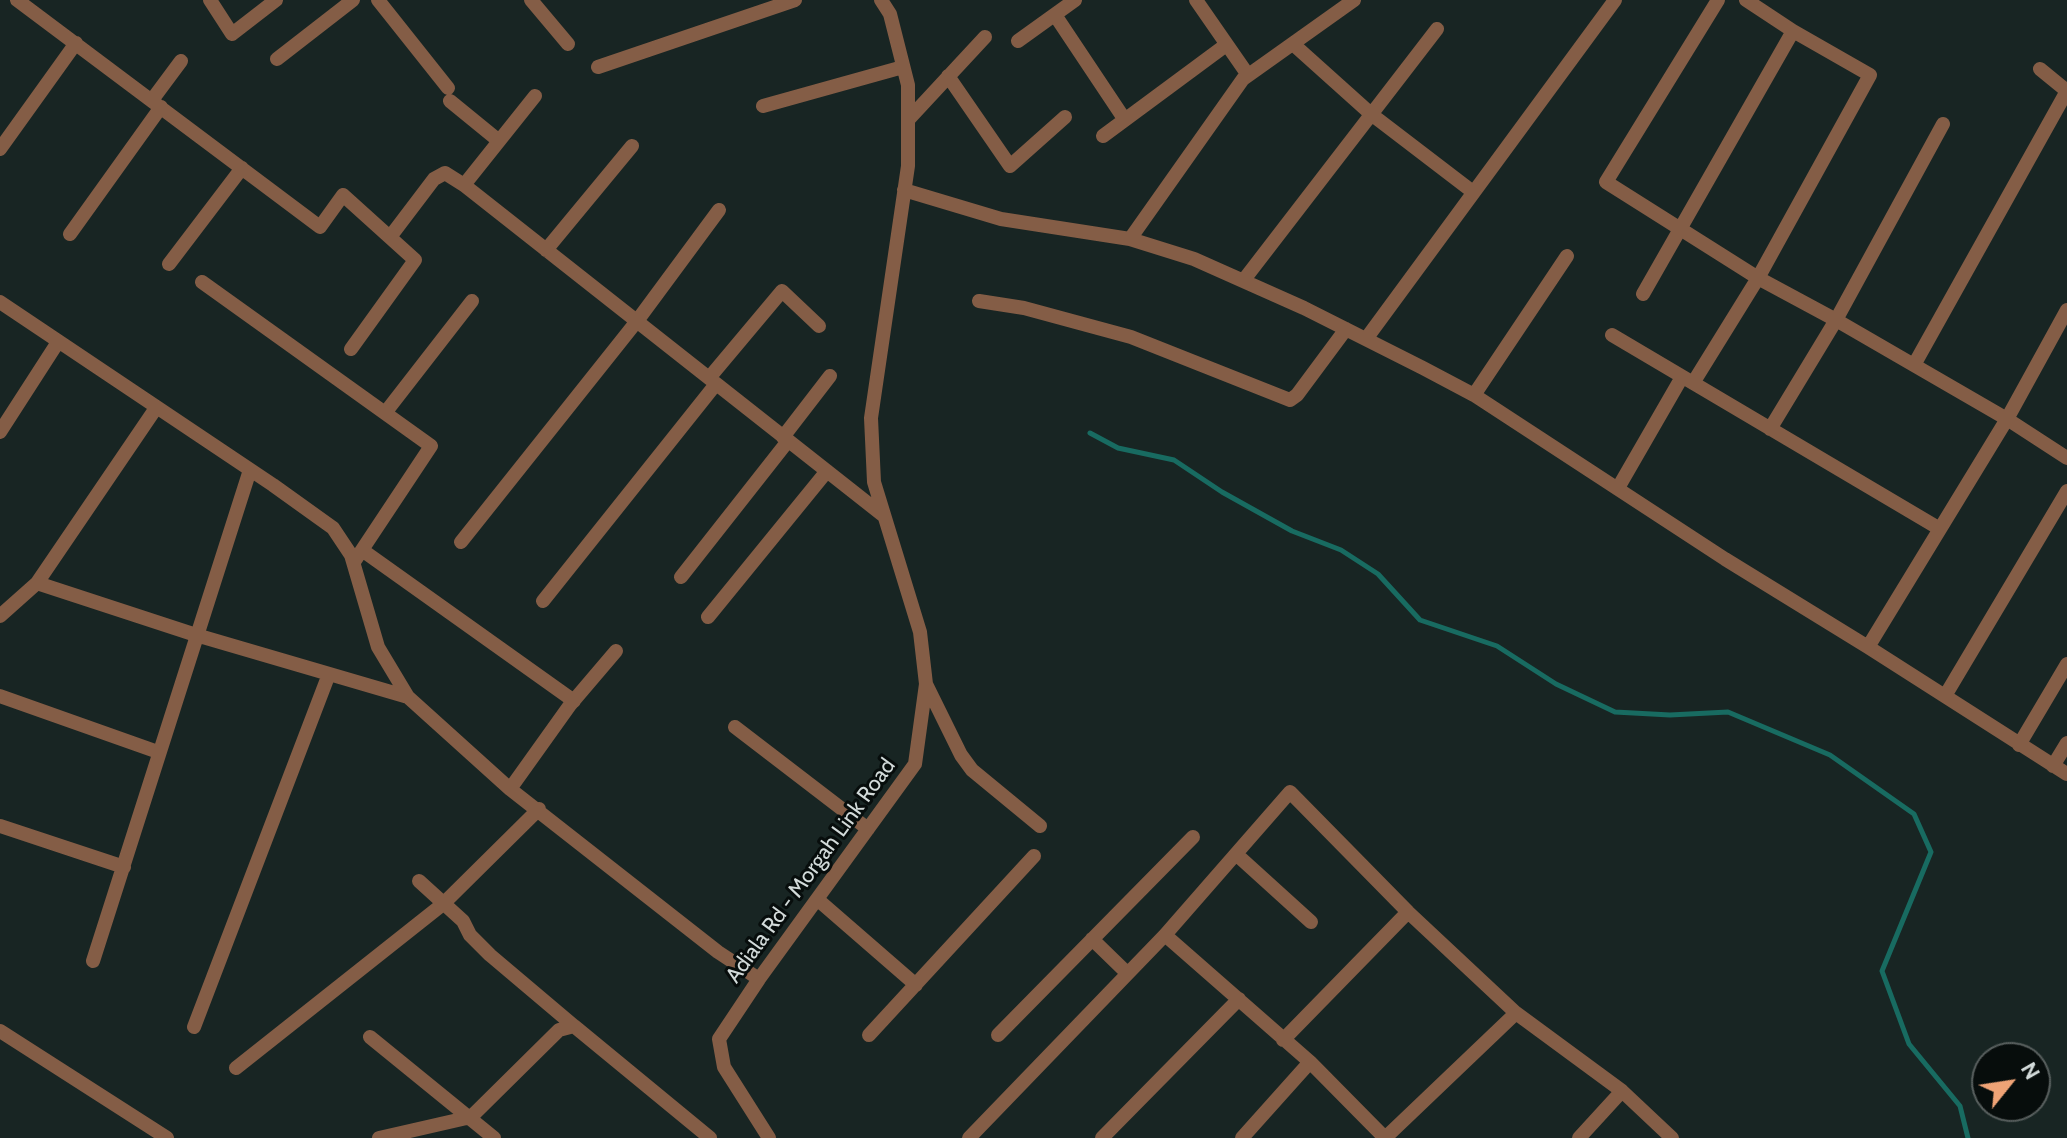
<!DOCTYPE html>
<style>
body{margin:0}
#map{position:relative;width:2067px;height:1138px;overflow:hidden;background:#182523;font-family:Cabin,sans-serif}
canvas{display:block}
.north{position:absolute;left:1971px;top:1042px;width:80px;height:80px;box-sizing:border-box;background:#070d0c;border:2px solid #585f5e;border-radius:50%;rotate:60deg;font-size:22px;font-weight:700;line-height:32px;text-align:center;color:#d2dad9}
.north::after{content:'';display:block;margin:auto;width:28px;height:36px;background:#efa376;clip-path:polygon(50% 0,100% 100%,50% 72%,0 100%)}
</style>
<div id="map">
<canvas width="2067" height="1138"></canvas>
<div class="north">N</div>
</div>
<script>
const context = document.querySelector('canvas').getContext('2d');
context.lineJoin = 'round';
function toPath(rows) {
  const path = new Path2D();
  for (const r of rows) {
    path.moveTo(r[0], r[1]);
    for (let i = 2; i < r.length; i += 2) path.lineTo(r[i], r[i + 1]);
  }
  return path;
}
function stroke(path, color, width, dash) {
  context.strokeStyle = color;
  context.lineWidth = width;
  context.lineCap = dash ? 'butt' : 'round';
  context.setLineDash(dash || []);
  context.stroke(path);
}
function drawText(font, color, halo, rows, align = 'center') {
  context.font = font + ' Cabin,sans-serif';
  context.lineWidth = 6;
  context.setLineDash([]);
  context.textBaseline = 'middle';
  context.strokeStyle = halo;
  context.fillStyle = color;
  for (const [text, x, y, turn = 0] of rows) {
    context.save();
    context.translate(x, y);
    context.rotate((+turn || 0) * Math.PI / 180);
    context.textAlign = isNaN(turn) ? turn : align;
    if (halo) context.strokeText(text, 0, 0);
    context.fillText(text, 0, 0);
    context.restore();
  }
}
const stream = toPath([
 [1090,433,1118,448,1174,460,1222,492,1292,531,1341,550,1378,574,1420,620,1497,646,1556,684,1615,712,1670,715,1728,712,1830,755,1914,814,1931,852,1882,971,1909,1044,1960,1106,1968,1138]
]);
const street = toPath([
 [17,0,320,227,343,195,415,260,351,349],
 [210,0,232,34,276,0],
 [378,0,448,88],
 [531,0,568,44],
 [1196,0,1248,75],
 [1718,0,1606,182,1758,278,1836,320,2007,419,2067,458],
 [1055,15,1125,120],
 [1018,41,1075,0],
 [1293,44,1371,114,1473,192],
 [277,59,353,0],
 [598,67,795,0],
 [2040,69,2067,91],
 [948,76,1010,166,1065,117],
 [152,100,181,61],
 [450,101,499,141],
 [763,106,903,67],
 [908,120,985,37],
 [1103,136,1226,45],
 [0,149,76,43],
 [464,185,535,96],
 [904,190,1001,219,1130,239,1194,259,1304,308,1423,368,1474,395,1725,559,1868,647,2067,774],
 [70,234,161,107],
 [390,237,434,179,445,173,464,185,884,516],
 [1130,239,1243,79,1354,0],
 [546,250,632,146],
 [169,264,242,168],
 [1243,281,1437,29],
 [202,282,431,446,354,562],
 [1643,294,1793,31],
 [979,301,1024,308,1131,337,1290,400,1297,395,1346,329],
 [0,302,273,485,333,528,351,555,378,647,408,697,510,789,718,952,759,979],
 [1612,335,1940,529],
 [1366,339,1615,0],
 [1914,365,2067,91],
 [709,378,782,291,819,326],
 [1693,383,1758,278,1870,75,1793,31,1746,0],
 [1474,395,1567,256],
 [385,413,472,301],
 [1770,429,1836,320,1943,124],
 [0,432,58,342],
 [783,437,830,376],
 [1618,488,1682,377],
 [461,542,637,321,719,210],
 [362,550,574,701],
 [681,577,788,441],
 [37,583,196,635,408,697],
 [543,601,716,384],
 [0,616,37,583,156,408],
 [708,617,827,471],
 [1868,647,2007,419,2067,310],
 [926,684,961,755,972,770,1040,826],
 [0,696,158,752],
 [1945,696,2067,491],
 [735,727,868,829],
 [2019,745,2067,664],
 [2053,766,2067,743],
 [510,789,570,705,616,651],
 [0,826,124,867],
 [1236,854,1311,922],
 [419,881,463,921,470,935,490,955,574,1026],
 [817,899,916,985],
 [1165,935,1310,1062,1385,1138],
 [1092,939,1127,973],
 [93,961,250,470],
 [194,1027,329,674],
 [0,1031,167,1138],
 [869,1035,1034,856],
 [998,1035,1193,837],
 [370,1037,494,1138],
 [1283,1040,1408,912],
 [236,1068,443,904,539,809],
 [379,1138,471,1117,559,1030,574,1026,710,1138],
 [769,1138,724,1067,719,1039,759,979,915,764,926,684,920,632,874,482,871,418,908,166,908,85,890,14,881,0],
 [969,1138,1165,935,1290,792,1408,912,1516,1013,1622,1091],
 [1102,1138,1239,999],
 [1242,1138,1310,1062],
 [1385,1138,1516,1013],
 [1579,1138,1622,1091,1672,1138]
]);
const streetNames = [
 ["Adiala Rd - Morgah Link Road",811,871,-54]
];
stroke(stream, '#186b61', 5);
stroke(street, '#845d46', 14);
drawText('22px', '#d2dad9', '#070d0c', streetNames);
</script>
